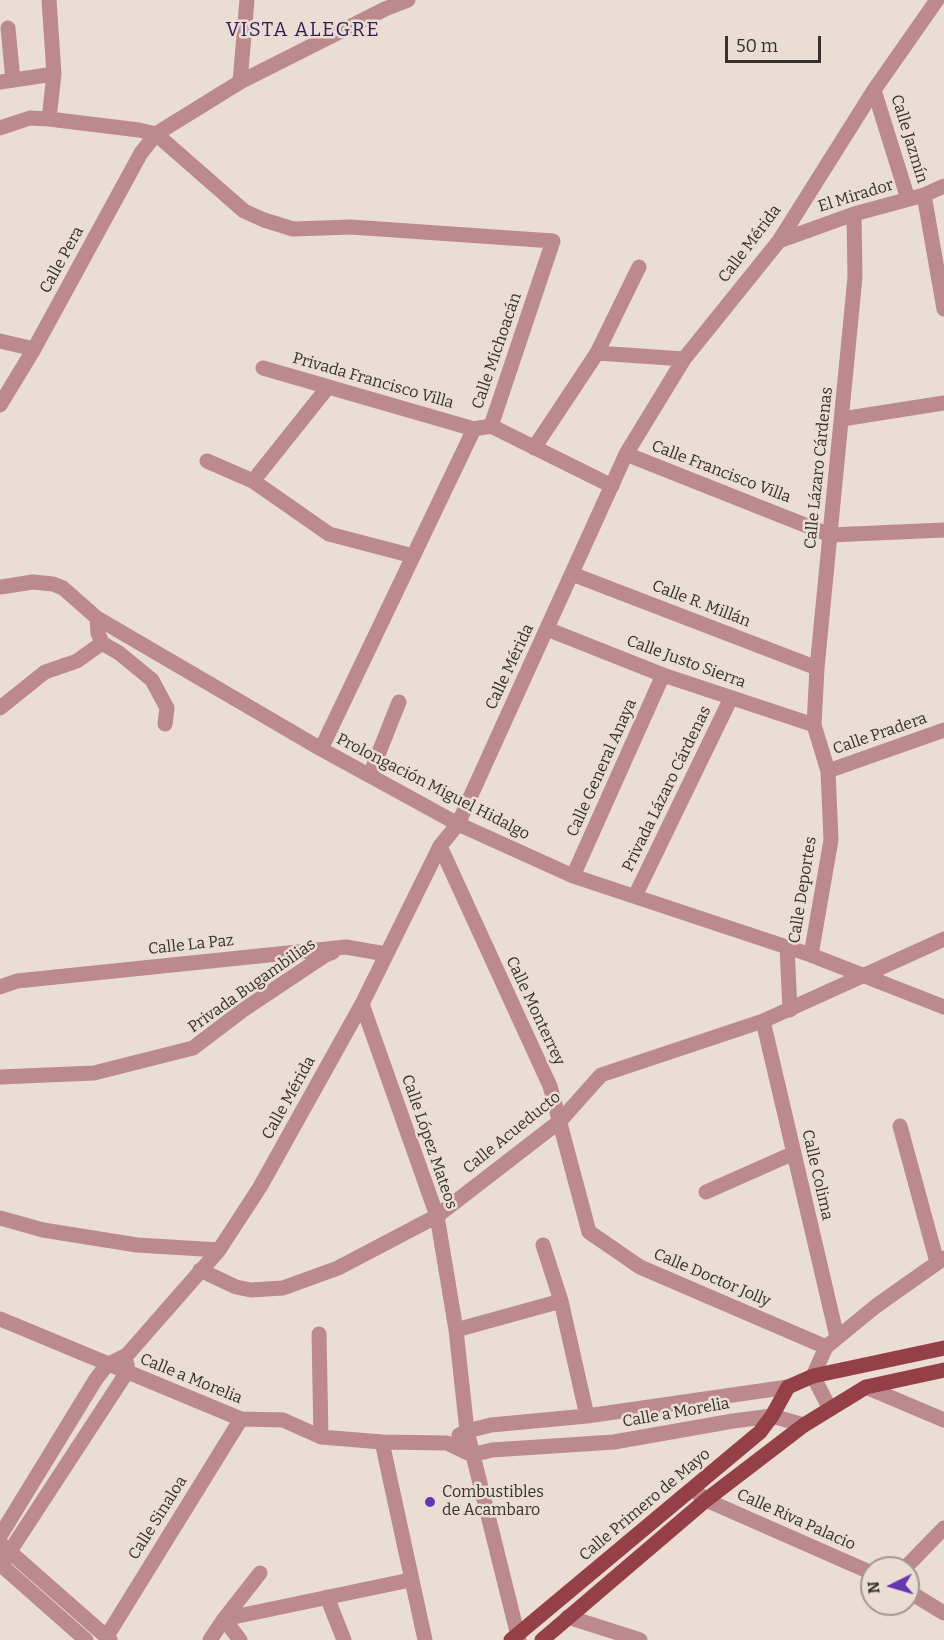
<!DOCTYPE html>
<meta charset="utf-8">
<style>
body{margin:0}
#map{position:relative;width:944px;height:1640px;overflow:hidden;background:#eaddd4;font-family:Bitter,serif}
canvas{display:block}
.north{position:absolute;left:860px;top:1556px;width:60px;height:60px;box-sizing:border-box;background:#eaddd4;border:2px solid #a29891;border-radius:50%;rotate:265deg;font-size:16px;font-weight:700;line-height:24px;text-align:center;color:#36312d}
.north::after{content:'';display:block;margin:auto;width:21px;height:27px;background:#6536ae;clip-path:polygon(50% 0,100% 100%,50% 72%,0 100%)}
.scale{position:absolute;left:725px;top:36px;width:96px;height:27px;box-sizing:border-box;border:3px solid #36312d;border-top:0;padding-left:8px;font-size:18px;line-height:21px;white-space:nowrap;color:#36312d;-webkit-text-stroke:4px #eaddd4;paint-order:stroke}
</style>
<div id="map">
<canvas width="944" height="1640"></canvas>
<div class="north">N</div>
<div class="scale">50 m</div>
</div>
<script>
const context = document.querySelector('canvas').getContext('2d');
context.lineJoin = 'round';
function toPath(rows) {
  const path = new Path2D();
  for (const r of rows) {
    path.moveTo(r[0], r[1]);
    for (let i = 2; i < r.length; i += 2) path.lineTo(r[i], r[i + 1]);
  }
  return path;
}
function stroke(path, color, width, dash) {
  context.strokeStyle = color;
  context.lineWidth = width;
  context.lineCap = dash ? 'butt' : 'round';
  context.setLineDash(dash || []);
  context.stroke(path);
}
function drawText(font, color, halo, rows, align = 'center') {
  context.font = font + ' Bitter,serif';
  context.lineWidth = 5;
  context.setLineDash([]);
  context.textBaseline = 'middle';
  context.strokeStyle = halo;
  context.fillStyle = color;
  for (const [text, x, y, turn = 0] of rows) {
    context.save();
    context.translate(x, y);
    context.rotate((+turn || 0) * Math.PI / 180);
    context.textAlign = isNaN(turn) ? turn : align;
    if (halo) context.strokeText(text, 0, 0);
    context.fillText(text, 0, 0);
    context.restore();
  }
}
const minor = toPath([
 [49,0,54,74,49,119],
 [8,28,13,80],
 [0,82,54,74],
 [240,82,247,0],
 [874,90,908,199],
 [0,128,30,118,49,119,139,130,156,134,244,211,264,220,293,229,351,227,553,241,491,426,474,429,321,749],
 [924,195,944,309],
 [779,241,854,214,924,195,944,186],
 [0,341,34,349],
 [597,353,684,359],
 [263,368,474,429],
 [0,405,34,349,141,153,156,134,240,82,385,9,408,0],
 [842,419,944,403],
 [491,426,612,486],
 [534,448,597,353,639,267],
 [626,454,830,535,944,530],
 [207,461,253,481,329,534,413,556],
 [253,481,328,387],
 [572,574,817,668],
 [0,587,33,582,53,584,63,588,97,618,321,749,458,824,573,876,811,955,944,1007],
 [97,618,98,633,102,643,119,653,152,680,167,708,165,724],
 [547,629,663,675,814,725],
 [0,708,45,672,77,661,102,643],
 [828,771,944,730],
 [370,775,399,702],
 [440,846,550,1086,589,1232,640,1267,826,1347],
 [573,876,663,675],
 [635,896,731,698],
 [787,947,790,1010],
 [811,955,831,840,828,771,814,725,817,668,855,277,854,214],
 [0,987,17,981,346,947,386,954],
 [362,1004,437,1216,456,1330,467,1431,519,1640],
 [763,1021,837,1337],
 [0,1077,94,1073,193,1048,243,1010,324,956,333,952],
 [900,1126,937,1262],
 [706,1192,794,1153],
 [0,1218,43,1230,137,1245,219,1250],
 [543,1245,561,1301,587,1416],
 [200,1270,236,1287,251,1290,283,1288,338,1268,437,1216,560,1121,601,1075,763,1021,944,939],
 [0,1319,241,1419,283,1420,321,1437,382,1442,447,1443,472,1455,492,1450,614,1442,733,1421,772,1416,804,1425],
 [456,1330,561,1301],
 [319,1334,321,1437],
 [866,1387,944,1420],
 [830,1409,813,1376,826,1347,876,1306,944,1258],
 [459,1435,467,1431,491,1425,587,1416,788,1387],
 [382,1442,425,1640],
 [693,1489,706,1500,872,1573],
 [0,1536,96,1379,107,1365,127,1355,219,1250,260,1187,362,1004,440,846,458,824,626,454,684,359,779,241,874,90,937,0],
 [2,1545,110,1640],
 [0,1564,86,1640],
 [1,1565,127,1372,127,1364],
 [905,1568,944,1528],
 [908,1591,944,1613],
 [327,1597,344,1640],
 [568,1617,640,1640],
 [224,1619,410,1580],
 [224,1619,240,1640],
 [107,1636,241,1419],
 [210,1640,224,1619,260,1573]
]);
const major = toPath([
 [511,1640,760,1432,772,1416,788,1387,813,1376,944,1348],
 [542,1640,706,1500,804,1425,866,1387,944,1370]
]);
const markers = [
 [430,1502,6,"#6536ae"]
];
const streetNames = [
 ["Calle Jazmín",909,139,73],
 ["El Mirador",856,196,-17],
 ["Calle Mérida",750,244,-53],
 ["Calle Pera",62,260,-61],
 ["Calle Michoacán",497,351,-71],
 ["Privada Francisco Villa",373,381,16],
 ["Calle Lázaro Cárdenas",819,468,-84],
 ["Calle Francisco Villa",721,472,21],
 ["Calle R. Millán",701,604,21],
 ["Calle Justo Sierra",686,662,20],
 ["Calle Mérida",510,667,-65],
 ["Calle Pradera",880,734,-19],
 ["Calle General Anaya",602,768,-66],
 ["Prolongación Miguel Hidalgo",433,787,27],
 ["Privada Lázaro Cárdenas",667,789,-64],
 ["Calle Deportes",803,890,-81],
 ["Calle La Paz",191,945,-6],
 ["Privada Bugambilias",252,986,-35],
 ["Calle Monterrey",535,1011,65],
 ["Calle Mérida",289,1098,-61],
 ["Calle Acueducto",512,1133,-39],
 ["Calle López Mateos",429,1142,71],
 ["Calle Colima",817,1175,77],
 ["Calle Doctor Jolly",712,1278,23],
 ["Calle a Morelia",191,1379,22],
 ["Calle a Morelia",676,1413,-10],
 ["Calle Primero de Mayo",645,1505,-40],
 ["Calle Sinaloa",158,1518,-58],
 ["Calle Riva Palacio",796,1520,24]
];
const poiNames = [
 ["Combustibles",442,1493],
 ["de Acambaro",442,1511]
];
const quarterNames = [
 ["VISTA ALEGRE",303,30]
];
stroke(minor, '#bc8a8c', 15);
stroke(major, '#954047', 15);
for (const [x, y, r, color] of markers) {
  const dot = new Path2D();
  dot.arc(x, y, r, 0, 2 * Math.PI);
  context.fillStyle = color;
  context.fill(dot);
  stroke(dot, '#eaddd4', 2);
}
drawText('16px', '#36312d', '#eaddd4', streetNames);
drawText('16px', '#36312d', '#eaddd4', poiNames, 'left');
context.letterSpacing = '1.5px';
drawText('20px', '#331d57', '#eaddd4', quarterNames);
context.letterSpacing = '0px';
</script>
